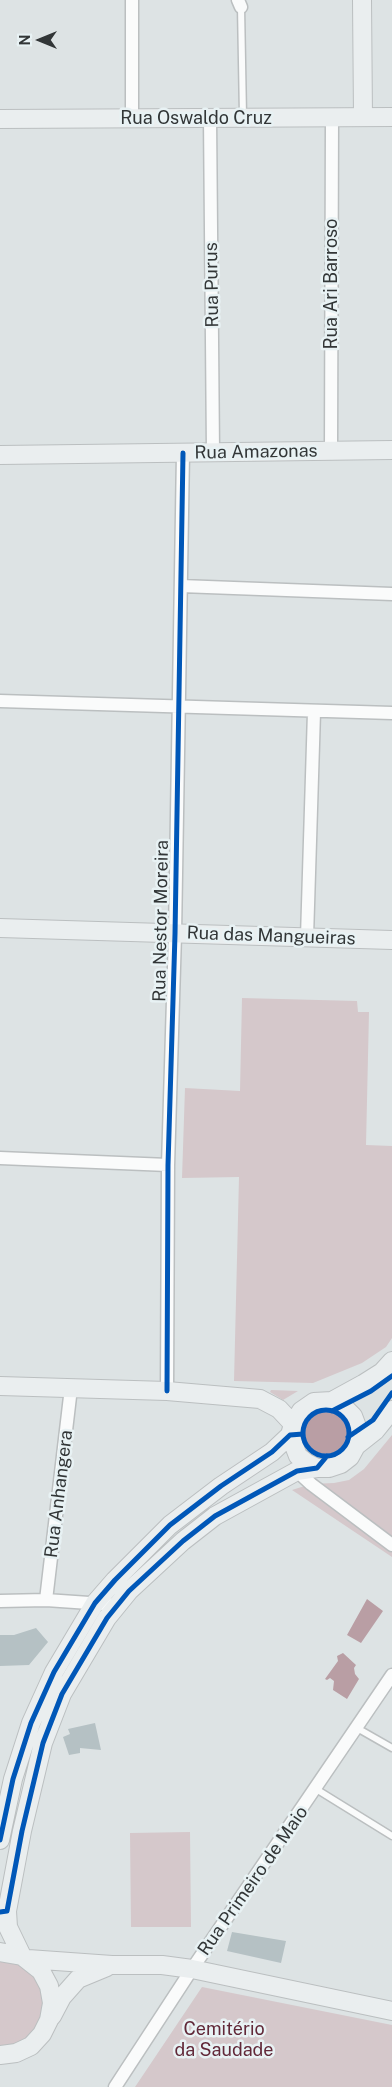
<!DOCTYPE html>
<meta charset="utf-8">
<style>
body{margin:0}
#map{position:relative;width:392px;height:2087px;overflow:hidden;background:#dde3e4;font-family:"Public Sans",sans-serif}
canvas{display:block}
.north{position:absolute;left:15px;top:15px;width:50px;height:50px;-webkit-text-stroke:4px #e8f2f4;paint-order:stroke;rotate:270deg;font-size:14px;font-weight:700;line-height:20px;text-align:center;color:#323637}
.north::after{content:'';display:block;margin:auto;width:18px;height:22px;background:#323637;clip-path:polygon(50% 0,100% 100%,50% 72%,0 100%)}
</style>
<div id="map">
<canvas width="392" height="2087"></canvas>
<div class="north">N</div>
</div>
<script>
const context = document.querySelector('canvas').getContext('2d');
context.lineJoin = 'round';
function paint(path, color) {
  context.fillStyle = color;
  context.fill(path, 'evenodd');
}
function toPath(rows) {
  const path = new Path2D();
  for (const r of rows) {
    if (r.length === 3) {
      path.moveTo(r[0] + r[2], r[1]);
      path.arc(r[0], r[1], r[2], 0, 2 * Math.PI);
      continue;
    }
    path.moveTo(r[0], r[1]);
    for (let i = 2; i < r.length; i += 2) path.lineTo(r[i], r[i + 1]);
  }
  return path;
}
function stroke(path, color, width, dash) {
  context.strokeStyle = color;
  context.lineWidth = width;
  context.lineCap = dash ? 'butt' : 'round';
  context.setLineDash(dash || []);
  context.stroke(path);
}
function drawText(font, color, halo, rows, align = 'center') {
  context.font = font + ' "Public Sans",sans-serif';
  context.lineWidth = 5;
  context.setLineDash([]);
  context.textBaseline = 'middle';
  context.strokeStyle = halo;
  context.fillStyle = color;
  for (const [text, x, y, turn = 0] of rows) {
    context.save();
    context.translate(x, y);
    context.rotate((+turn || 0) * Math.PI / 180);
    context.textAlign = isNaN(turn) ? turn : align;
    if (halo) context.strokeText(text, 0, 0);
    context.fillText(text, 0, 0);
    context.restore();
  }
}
const green = toPath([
 [242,998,357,1001,358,1012,369,1012,366,1145,392,1146,392,1338,386,1347,362,1363,313,1383,234,1381,239,1177,182,1178,185,1088,240,1091],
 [271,1390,298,1391,283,1400,270,1392],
 [392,1435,392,1557,292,1490,311,1484,334,1483,349,1480,364,1469],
 [190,1832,191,1927,131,1927,130,1833],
 [0,1961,7,1961,20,1964,32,1972,40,1984,44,1997,44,2011,39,2024,30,2035,18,2043,5,2046,0,2045],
 [202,1987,392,2025,392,2087,135,2087]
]);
const water = toPath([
 [326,1433,21],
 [367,1599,383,1611,361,1643,347,1635],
 [343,1653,356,1665,354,1668,355,1674,359,1679,347,1699,333,1690,334,1681,330,1678,327,1680,325,1679,338,1661,337,1656]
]);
const building = toPath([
 [36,1628,48,1642,29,1665,0,1666,0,1635,14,1635],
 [95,1723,101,1750,80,1748,80,1753,69,1755,63,1737,70,1734,68,1729],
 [232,1932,286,1941,281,1963,227,1951]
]);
const lane = toPath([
 [241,7,243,116],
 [357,1728,392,1748],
 [316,1789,392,1836]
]);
const street = toPath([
 [238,0,241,7],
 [132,118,132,0],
 [210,118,213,452],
 [331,451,332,117],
 [181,586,392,594],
 [0,701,392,713],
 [307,937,314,712],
 [0,1158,168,1165],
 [167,1391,168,1165,175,934,183,453],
 [297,1471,311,1484,392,1545],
 [46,1600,71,1388],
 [0,1601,46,1600,118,1605],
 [115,2087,192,1969,392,1675]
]);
const secondary = toPath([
 [362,0,363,117],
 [0,119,392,117],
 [0,455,392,450],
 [0,928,392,940],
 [0,1386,167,1391,260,1399,279,1409,293,1424],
 [332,1401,342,1405,353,1416,359,1432,356,1446],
 [290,1435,298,1456,307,1463,317,1468],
 [0,1840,13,1779,31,1723,54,1672,95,1603,115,1580,170,1525,221,1486,272,1452,290,1435,293,1424,301,1411,314,1402,332,1401,363,1384,382,1372,392,1361],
 [0,1952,22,1956,41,1971,49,1986,52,2003,49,2020,42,2034,31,2046,16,2053,0,2055],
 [22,1956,8,1927,7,1911,22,1831,43,1743,62,1694,107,1618,129,1591,183,1541,215,1516,297,1471,317,1468,329,1468,341,1464,350,1457,356,1446,375,1431,392,1410],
 [28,1959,112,1965,162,1965,192,1969,392,2011],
 [52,2016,62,1997,78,1979,107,1967]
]);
const cycleway = toPath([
 [167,1391,168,1165,175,934,183,453],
 [326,1433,23],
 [332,1411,371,1391,392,1376],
 [348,1437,373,1420,392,1393],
 [0,1840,13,1779,31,1723,54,1672,95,1603,115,1580,170,1525,221,1486,272,1452,290,1435,303,1434],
 [0,1912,7,1911,22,1831,43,1743,62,1694,107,1618,129,1591,183,1541,215,1516,297,1471,317,1468,327,1456]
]);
const streetNames = [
 ["Rua Oswaldo Cruz",196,118],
 ["Rua Ari Barroso",331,284,-90],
 ["Rua Purus",212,285,-91],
 ["Rua Amazonas",256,452,-1],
 ["Rua Nestor Moreira",161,921,-89],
 ["Rua das Mangueiras",271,936,2],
 ["Rua Anhangera",59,1494,-83],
 ["Rua Primeiro de Maio",253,1881,-55]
];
const parkNames = [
 ["Cemitério",224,2029],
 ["da Saudade",224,2050]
];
paint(green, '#d5c8cb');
paint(water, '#b99ea4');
paint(building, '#b5c1c4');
stroke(lane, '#bbbfc0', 9);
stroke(street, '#bbbfc0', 15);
stroke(secondary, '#bbbfc0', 20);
stroke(lane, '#fafbfb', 6);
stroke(street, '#fafbfb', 12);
stroke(secondary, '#eaeeef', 18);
stroke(cycleway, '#0057b8', 5);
drawText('18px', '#323637', '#e8f2f4', streetNames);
drawText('18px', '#612838', '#e8f2f4', parkNames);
</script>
